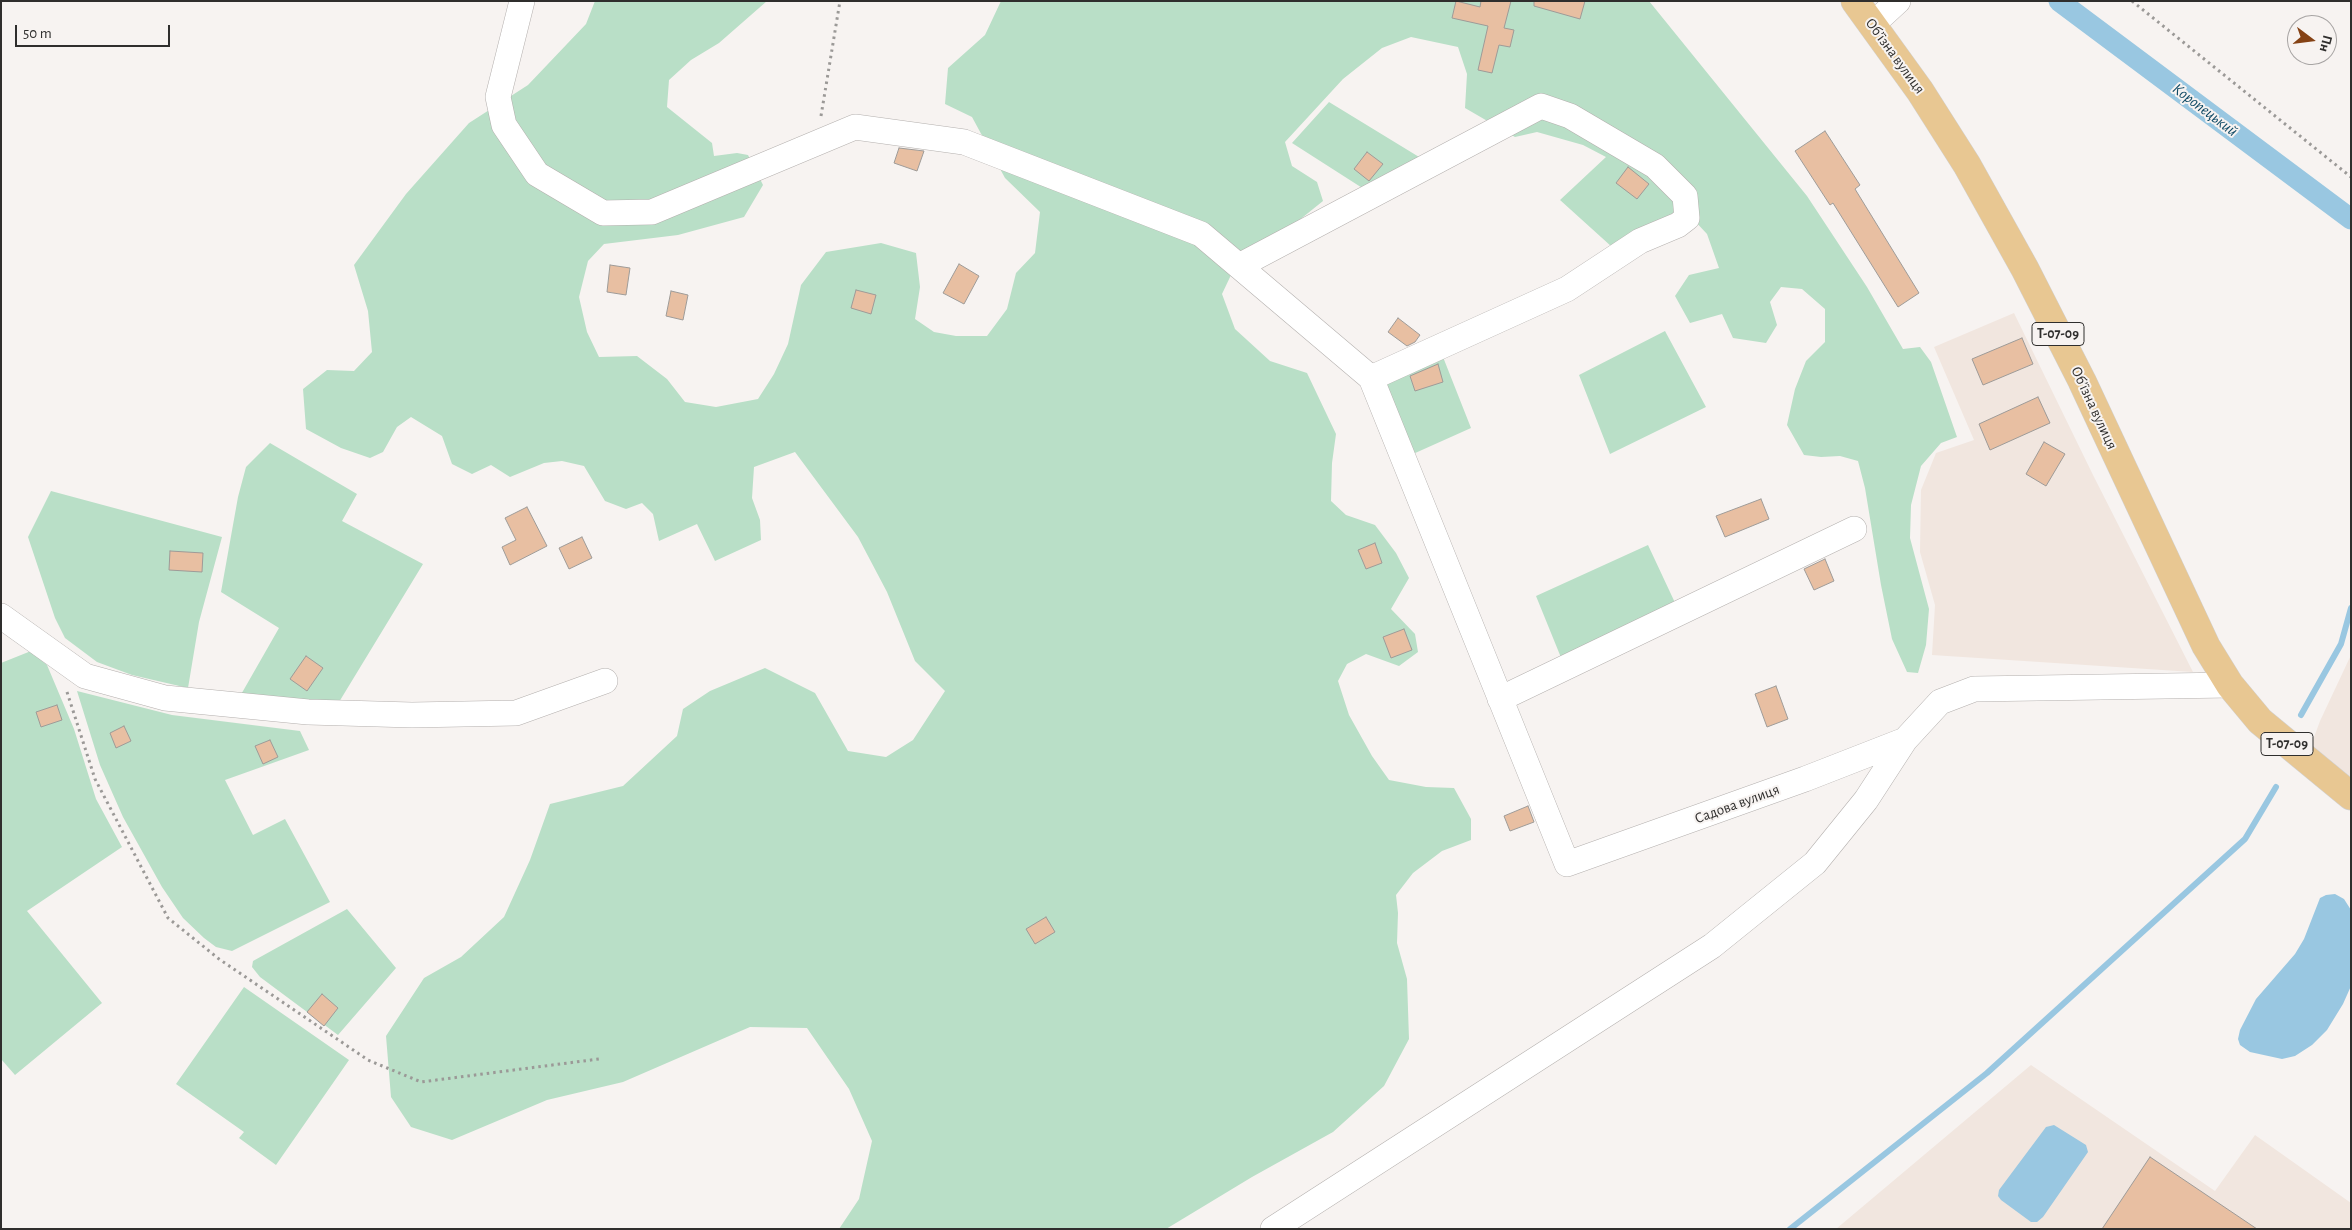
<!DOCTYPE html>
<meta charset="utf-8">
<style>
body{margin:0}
#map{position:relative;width:2352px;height:1230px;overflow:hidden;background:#f7f3f1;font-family:"Alegreya Sans",sans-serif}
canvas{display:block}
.frame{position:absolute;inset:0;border:2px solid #2f2e2d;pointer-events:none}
.north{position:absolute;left:2287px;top:15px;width:50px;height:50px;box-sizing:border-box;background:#f7f3f1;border:1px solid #a7a4a3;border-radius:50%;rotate:105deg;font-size:14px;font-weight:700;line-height:20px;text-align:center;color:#2f2e2d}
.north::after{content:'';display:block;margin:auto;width:18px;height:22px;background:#854215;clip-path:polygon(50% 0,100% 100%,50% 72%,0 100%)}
.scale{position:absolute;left:15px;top:25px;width:155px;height:22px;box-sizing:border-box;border:2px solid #2f2e2d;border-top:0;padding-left:6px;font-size:15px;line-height:18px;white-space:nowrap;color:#2f2e2d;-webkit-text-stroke:4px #f7f3f1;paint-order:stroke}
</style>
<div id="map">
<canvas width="2352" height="1230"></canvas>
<div class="frame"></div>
<div class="north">Пн</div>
<div class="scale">50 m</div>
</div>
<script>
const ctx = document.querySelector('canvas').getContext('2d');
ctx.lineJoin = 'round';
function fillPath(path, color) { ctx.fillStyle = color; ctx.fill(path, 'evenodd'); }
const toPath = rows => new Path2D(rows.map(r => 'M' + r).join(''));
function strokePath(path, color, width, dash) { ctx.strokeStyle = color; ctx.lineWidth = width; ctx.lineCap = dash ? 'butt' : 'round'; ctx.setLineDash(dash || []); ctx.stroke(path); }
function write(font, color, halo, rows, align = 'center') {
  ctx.font = font + ' "Alegreya Sans",sans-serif'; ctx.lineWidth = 4; ctx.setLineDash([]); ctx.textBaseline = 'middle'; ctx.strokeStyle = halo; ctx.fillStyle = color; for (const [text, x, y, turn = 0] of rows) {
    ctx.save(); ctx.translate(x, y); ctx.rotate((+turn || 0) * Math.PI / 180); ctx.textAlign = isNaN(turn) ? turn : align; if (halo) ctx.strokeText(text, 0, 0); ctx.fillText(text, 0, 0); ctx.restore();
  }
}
fillPath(toPath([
 [2014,313,2093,475,2193,672,1932,655,1935,605,1920,552,1921,490,1936,453,1974,440,1934,347],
 [2351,655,2351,795,2306,759,2320,721],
 [2031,1065,2215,1191,2255,1135,2351,1203,2351,1229,1836,1229]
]), '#f1e6df');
fillPath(toPath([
 [595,1,767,1,719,43,691,60,669,80,667,107,712,143,714,156,737,153,748,155,763,185,744,217,678,235,604,244,588,261,579,297,587,332,599,357,637,356,667,379,685,402,716,407,758,399,774,374,788,344,801,285,826,252,881,243,916,253,920,287,915,319,934,332,956,336,987,336,1007,309,1016,273,1035,253,1040,212,1005,178,972,117,945,104,948,68,985,35,1001,1,1649,1,1807,196,1867,287,1903,349,1920,347,1931,362,1957,437,1941,443,1921,466,1911,505,1910,538,1929,609,1926,645,1918,673,1907,672,1892,639,1881,585,1865,488,1858,461,1840,456,1821,457,1804,455,1787,425,1795,389,1806,361,1825,342,1825,309,1802,289,1781,287,1770,302,1777,325,1766,343,1733,338,1722,314,1690,323,1675,296,1689,275,1719,268,1707,234,1679,204,1679,211,1612,247,1560,200,1606,157,1583,145,1537,132,1515,137,1465,108,1467,74,1458,47,1411,37,1382,48,1343,79,1285,142,1292,166,1317,182,1323,201,1231,275,1222,294,1235,329,1270,361,1307,373,1336,434,1332,463,1331,501,1346,515,1375,525,1396,553,1409,578,1391,609,1415,634,1418,652,1399,666,1366,654,1347,664,1338,681,1349,715,1372,756,1389,780,1426,787,1454,788,1471,819,1471,840,1442,851,1413,873,1396,895,1398,913,1397,943,1407,979,1409,1039,1384,1086,1333,1132,1252,1177,1166,1229,839,1229,859,1199,872,1141,849,1089,807,1028,750,1027,623,1082,547,1100,452,1140,411,1127,391,1097,386,1036,424,978,461,957,504,917,530,860,550,804,623,786,677,736,683,709,710,691,765,668,815,693,848,751,886,757,913,740,945,691,915,661,887,592,858,537,795,452,754,467,752,498,760,520,761,540,715,561,697,524,659,541,653,514,642,503,626,509,605,501,584,466,562,461,544,463,510,477,491,465,472,474,452,464,442,436,411,417,397,427,383,452,370,458,341,448,306,429,303,389,327,370,354,371,372,352,368,311,354,265,406,194,469,123,528,85,586,24],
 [1329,102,1424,160,1367,191,1292,143],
 [1665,331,1706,407,1610,454,1579,375],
 [1443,357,1471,428,1413,454,1385,380],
 [270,443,357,494,342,521,423,564,336,707,239,698,279,628,221,592,238,497,246,467],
 [51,491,222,537,199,622,188,688,132,675,97,662,65,638,55,618,28,537],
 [1648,545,1677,607,1562,660,1536,596],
 [31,651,47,665,74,729,96,799,122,847,27,911,102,1003,15,1075,1,1059,1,663],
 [77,691,172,715,300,731,309,750,225,780,253,835,285,819,330,902,232,951,216,947,204,938,183,918,162,887,123,817,100,765],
 [347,909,396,968,338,1035,260,977,252,967,253,961],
 [244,987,349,1060,276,1165,239,1138,244,1132,176,1084]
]), '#b9dfc7');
fillPath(toPath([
 [2335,894,2344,899,2351,910,2351,986,2343,1004,2327,1030,2312,1045,2295,1056,2282,1059,2250,1052,2240,1045,2238,1039,2240,1030,2256,999,2295,954,2304,939,2320,898,2326,895],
 [2054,1125,2086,1145,2088,1152,2043,1217,2037,1222,2031,1222,2001,1200,1998,1196,1999,1190,2046,1127]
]), '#99c7e1');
strokePath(toPath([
 [2301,715,2341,644,2351,608],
 [1790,1229,1987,1073,2245,839,2276,787]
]), '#99c7e1', 6);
strokePath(toPath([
 [2059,1,2351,219]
]), '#99c7e1', 21);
const building = toPath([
 [1456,1,1480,7,1481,1,1511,1,1504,28,1514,30,1510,47,1499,45,1492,73,1478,70,1488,26,1452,18,1456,1],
 [1534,1,1585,1,1580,19,1534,6,1534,1],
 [1825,131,1860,185,1855,189,1919,293,1898,307,1833,203,1830,205,1795,151,1825,131],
 [899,148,924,151,917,171,894,163,899,148],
 [1367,152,1383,164,1369,181,1354,169,1367,152],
 [1628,167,1649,184,1637,199,1616,183,1628,167],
 [959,264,979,276,964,304,943,293,959,264],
 [610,265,630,268,626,295,607,292,610,265],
 [856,290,876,295,871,314,851,308,856,290],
 [671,291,688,295,683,320,666,316,671,291],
 [1398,318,1420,335,1415,342,1407,346,1388,332,1398,318],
 [2022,338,2033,364,1983,385,1972,359,2022,338],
 [1438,364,1443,382,1415,391,1410,376,1438,364],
 [2038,397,2050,423,1990,450,1979,424,2038,397],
 [2044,442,2065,454,2046,486,2026,474,2044,442],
 [1761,499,1769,519,1725,537,1716,516,1761,499],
 [527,507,547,546,510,565,502,547,516,540,505,518,527,507],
 [582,537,592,558,569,569,559,548,582,537],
 [1375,543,1382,563,1366,569,1358,550,1375,543],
 [170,551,203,553,202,572,169,570,170,551],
 [1825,559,1834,581,1814,590,1804,569,1825,559],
 [1404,629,1412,650,1391,658,1383,637,1404,629],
 [306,656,323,668,307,691,290,679,306,656],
 [1776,686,1788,719,1767,727,1755,694,1776,686],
 [57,705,62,720,41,727,36,712,57,705],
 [124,726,131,741,116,748,110,733,124,726],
 [270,740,278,757,263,764,255,746,270,740],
 [1528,806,1534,822,1510,831,1504,816,1528,806],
 [1046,917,1055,932,1035,944,1026,929,1046,917],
 [322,994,338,1008,324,1026,307,1012,322,994],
 [2150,1157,2257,1229,2102,1229,2150,1157]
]);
fillPath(building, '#e8bfa2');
strokePath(building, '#9e9b98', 1);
const minor = toPath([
 [522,1,498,97,504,125,537,174,603,213,652,212,855,127,964,142,1201,234,1371,378,1567,864,1805,779,1905,740],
 [1872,25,1898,1],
 [1239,266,1541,106,1570,116,1655,166,1685,196,1687,218,1678,225,1640,241,1567,289,1371,378],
 [1,616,85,676,165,698,308,712,412,715,516,713,605,681],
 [1500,699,1854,529],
 [1273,1229,1712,946,1815,863,1866,800,1905,740,1940,702,1974,689,2230,685]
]);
const major = toPath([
 [1855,1,1920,91,1967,165,2025,269,2082,381,2206,646,2230,685,2260,721,2351,796]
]);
strokePath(minor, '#b4b0ae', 26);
strokePath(major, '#d1d1d1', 29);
strokePath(toPath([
 [2132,1,2351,177],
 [821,116,840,1],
 [67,692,95,779,168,918,219,959,368,1060,421,1082,599,1059]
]), '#9b9997', 3, [2.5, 4]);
strokePath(minor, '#fff', 25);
strokePath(major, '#e8c792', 28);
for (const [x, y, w] of [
 [2058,334,52],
 [2287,744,52]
]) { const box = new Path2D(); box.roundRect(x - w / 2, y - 11.5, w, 23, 4); ctx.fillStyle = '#f7f3f1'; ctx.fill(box); strokePath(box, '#2f2e2d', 1); }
write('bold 14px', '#2f2e2d', null, [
 ["Т-07-09",2058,334],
 ["Т-07-09",2287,744]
]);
write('15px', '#2f2e2d', '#f7f3f1', [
 ["Обʼїзна вулиця",1895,56,54],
 ["Обʼїзна вулиця",2094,408,65],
 ["Садова вулиця",1737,804,-20]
]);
write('italic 16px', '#0f4a65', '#f7f3f1', [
 ["Коропецький",2205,110,37]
]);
</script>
